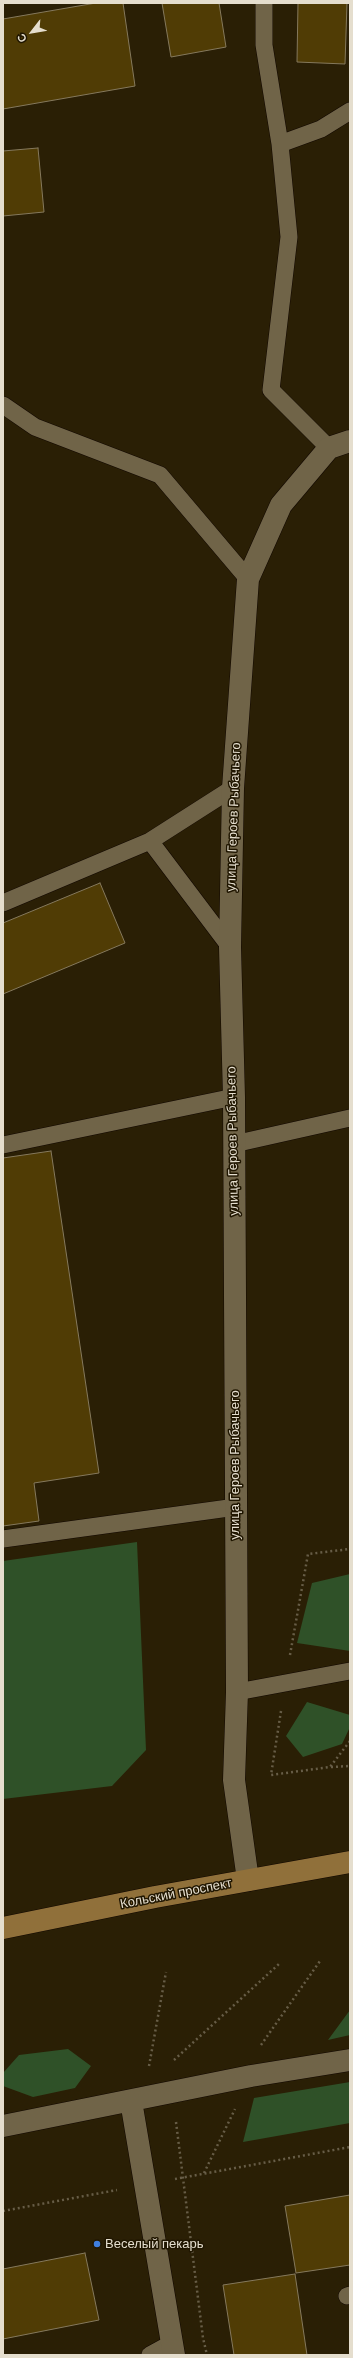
<!DOCTYPE html>
<meta charset="utf-8">
<style>
body{margin:0}
#map{position:relative;width:353px;height:2358px;overflow:hidden;background:#2a1f05;font-family:Arial,sans-serif}
canvas{display:block}
.frame{position:absolute;inset:0;border:4px solid #e5dece;pointer-events:none}
.north{position:absolute;left:12px;top:12px;width:40px;height:40px;-webkit-text-stroke:3px #201600;paint-order:stroke;rotate:239deg;font-size:11px;font-weight:700;line-height:16px;text-align:center;color:#e5dece}
.north::after{content:'';display:block;margin:auto;width:14px;height:18px;background:#e5dece;clip-path:polygon(50% 0,100% 100%,50% 72%,0 100%)}
</style>
<div id="map">
<canvas width="353" height="2358"></canvas>
<div class="frame"></div>
<div class="north">С</div>
</div>
<script>
const ctx = document.querySelector('canvas').getContext('2d');
ctx.lineJoin = 'round';
function fillPath(path, color) { ctx.fillStyle = color; ctx.fill(path, 'evenodd'); }
const toPath = rows => new Path2D(rows.map(r => 'M' + r).join(''));
function strokePath(path, color, width, dash) { ctx.strokeStyle = color; ctx.lineWidth = width; ctx.lineCap = dash ? 'butt' : 'round'; ctx.setLineDash(dash || []); ctx.stroke(path); }
function write(font, color, halo, rows, align = 'center') {
  ctx.font = font + ' Arial,sans-serif'; ctx.lineWidth = 3; ctx.setLineDash([]); ctx.textBaseline = 'middle'; ctx.strokeStyle = halo; ctx.fillStyle = color; for (const [text, x, y, turn = 0] of rows) {
    ctx.save(); ctx.translate(x, y); ctx.rotate((+turn || 0) * Math.PI / 180); ctx.textAlign = isNaN(turn) ? turn : align; if (halo) ctx.strokeText(text, 0, 0); ctx.fillText(text, 0, 0); ctx.restore();
  }
}
fillPath(toPath([
 [137,1542,146,1750,112,1786,3,1799,3,1561],
 [350,1574,350,1651,297,1643,312,1583],
 [307,1702,350,1715,350,1727,342,1744,303,1757,286,1736],
 [350,2010,350,2035,328,2040],
 [68,2049,91,2066,75,2088,33,2097,3,2086,3,2073,19,2055],
 [350,2082,350,2123,243,2142,254,2098]
]), '#2f5128');
const building = toPath([
 [96,3,123,3,135,86,3,109,3,19,96,3],
 [162,3,219,3,226,47,171,57,162,3],
 [298,3,347,3,345,64,297,62,298,3],
 [38,148,44,212,3,216,3,151,38,148],
 [100,883,125,943,3,994,3,923,100,883],
 [51,1151,99,1473,34,1483,39,1521,3,1526,3,1158,51,1151],
 [350,2195,350,2265,296,2273,285,2206,350,2195],
 [85,2253,99,2320,3,2339,3,2269,85,2253],
 [295,2274,307,2355,234,2355,223,2285,295,2274]
]);
fillPath(building, '#503c05');
strokePath(building, '#85795d', 1);
const service = toPath([
 [264,3,264,45,280,144],
 [3,405,35,427,160,475,248,579],
 [329,448,271,390,289,237,280,144,321,129,350,111],
 [150,841,233,788],
 [3,903,150,841,230,947],
 [234,1144,350,1118],
 [3,1145,234,1097],
 [3,1539,236,1507],
 [237,1692,350,1671],
 [347,2296,350,2295],
 [150,2355,172,2343]
]);
const minor = toPath([
 [248,1880,234,1780,237,1692,234,1097,230,947,233,788,248,579,281,505,329,448,350,441],
 [131,2101,174,2355],
 [3,2126,251,2076,350,2060]
]);
const primary = toPath([
 [3,1928,155,1897,350,1862]
]);
strokePath(service, '#120800', 18);
strokePath(minor, '#120800', 23);
strokePath(primary, '#120800', 23);
strokePath(toPath([
 [290,1655,308,1554,350,1549],
 [281,1711,271,1775,330,1767,350,1741],
 [331,1767,350,1766],
 [261,2045,320,1961],
 [174,2060,279,1964],
 [149,2066,166,1972],
 [176,2122,203,2338,207,2355],
 [204,2173,235,2109],
 [175,2179,350,2147],
 [3,2211,117,2190]
]), '#675d47', 2.5, [2, 3]);
strokePath(service, '#706448', 17);
strokePath(minor, '#706448', 22);
strokePath(primary, '#90703a', 22);
for (const [x, y, r, color] of [
 [97,2244,4,"#3f7fe0"]
]) { const dot = new Path2D(); dot.arc(x, y, r, 0, 2 * Math.PI); ctx.fillStyle = color; ctx.fill(dot); strokePath(dot, '#201600', 1.5); }
write('13px', '#e5dece', '#201600', [
 ["улица Героев Рыбачьего",234,817,-88],
 ["улица Героев Рыбачьего",233,1141,-91],
 ["улица Героев Рыбачьего",235,1465,-90],
 ["Кольский проспект",176,1894,-11]
]);
write('13px', '#e5dece', '#201600', [
 ["Веселый пекарь",105,2244]
], 'left');
</script>
